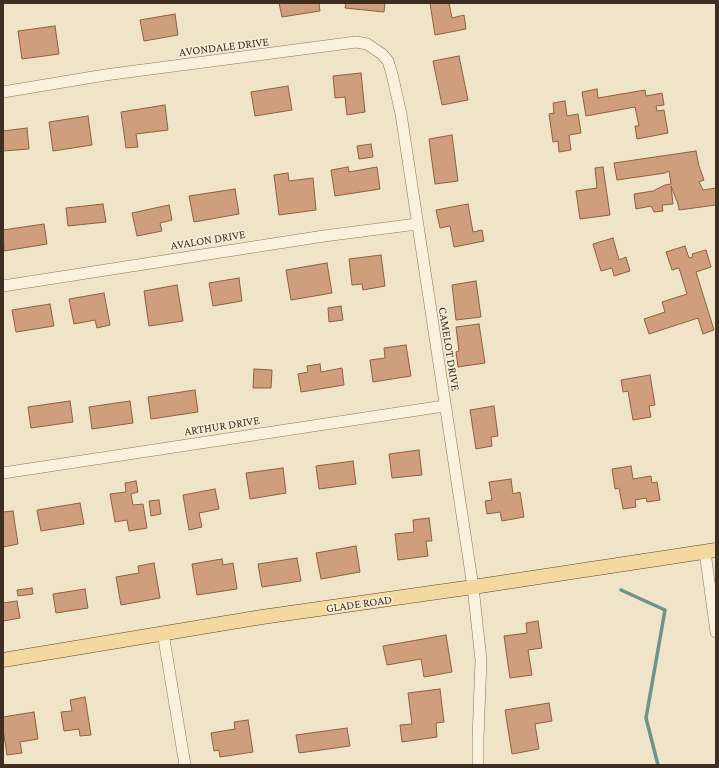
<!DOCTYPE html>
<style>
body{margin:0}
#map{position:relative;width:719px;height:768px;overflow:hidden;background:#f0e4c8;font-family:"Crimson Pro",serif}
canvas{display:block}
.frame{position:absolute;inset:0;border:4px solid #3d2e20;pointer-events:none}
</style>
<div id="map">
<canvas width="719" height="768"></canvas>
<div class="frame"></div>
</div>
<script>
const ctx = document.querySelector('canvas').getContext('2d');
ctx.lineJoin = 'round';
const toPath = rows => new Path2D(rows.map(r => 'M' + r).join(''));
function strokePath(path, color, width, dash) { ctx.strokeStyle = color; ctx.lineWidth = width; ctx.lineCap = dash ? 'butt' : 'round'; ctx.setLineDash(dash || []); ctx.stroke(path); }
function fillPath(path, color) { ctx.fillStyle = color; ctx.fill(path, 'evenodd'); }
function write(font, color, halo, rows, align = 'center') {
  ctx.font = font + ' "Crimson Pro",serif'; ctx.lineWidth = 3; ctx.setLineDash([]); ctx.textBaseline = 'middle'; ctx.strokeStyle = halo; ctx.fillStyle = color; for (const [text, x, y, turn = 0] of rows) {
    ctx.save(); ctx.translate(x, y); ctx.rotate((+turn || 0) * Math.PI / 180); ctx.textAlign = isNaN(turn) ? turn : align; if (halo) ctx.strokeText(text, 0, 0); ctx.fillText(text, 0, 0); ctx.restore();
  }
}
strokePath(toPath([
 [621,590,665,610,646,718,658,765]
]), '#6f938a', 3.5);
const building = toPath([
 [279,3,319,3,320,11,282,17,279,3],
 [346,3,385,3,384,12,345,8,346,3],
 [430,3,449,3,452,18,464,15,466,29,435,35,430,3],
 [175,14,178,35,144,41,140,20,175,14],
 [55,26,59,54,22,59,18,31,55,26],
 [459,56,468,100,442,105,433,61,459,56],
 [361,73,365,112,347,115,345,97,335,98,333,76,361,73],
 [288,86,292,110,255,116,251,92,288,86],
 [597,89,598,98,645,90,646,96,662,93,664,105,656,106,657,111,664,110,668,133,637,139,635,126,639,126,635,107,586,116,582,92,597,89],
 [565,101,567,116,578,114,581,133,569,135,571,150,559,152,558,141,553,142,549,114,554,113,553,103,565,101],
 [165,105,168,130,136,134,138,147,126,148,121,112,165,105],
 [88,116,92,145,53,151,49,122,88,116],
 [27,128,29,149,3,151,3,131,27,128],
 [452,135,458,181,435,184,429,139,452,135],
 [371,144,373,157,359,159,357,146,371,144],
 [696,151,699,166,704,180,699,182,703,190,716,188,716,205,679,210,678,204,671,186,673,204,662,205,663,211,654,212,651,206,636,209,634,194,653,191,665,185,671,184,669,171,665,173,617,180,614,163,696,151],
 [348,167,349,172,377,167,380,189,335,196,331,170,348,167],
 [603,167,610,215,580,219,576,191,597,188,595,168,603,167],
 [288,173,289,181,313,178,316,210,279,215,274,175,288,173],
 [235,189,239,214,194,222,189,196,235,189],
 [103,204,106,222,68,226,66,208,103,204],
 [468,204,473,232,482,230,484,241,454,247,450,226,440,228,436,210,468,204],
 [169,205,172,220,160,223,162,231,137,236,132,213,169,205],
 [44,224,47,244,4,251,3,230,44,224],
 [613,238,619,260,626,257,630,271,614,276,612,268,601,271,593,244,613,238],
 [685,246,689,258,693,257,692,254,706,250,711,267,696,272,714,330,703,334,698,318,649,334,644,319,665,312,662,302,687,294,679,268,672,270,666,252,685,246],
 [381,255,385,286,363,290,362,284,352,285,349,259,381,255],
 [327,263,332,293,291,300,286,270,327,263],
 [239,278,242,301,213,306,209,283,239,278],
 [476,281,481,317,456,320,452,285,476,281],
 [177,285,183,321,149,326,144,291,177,285],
 [104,293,110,325,97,328,95,320,74,324,69,299,104,293],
 [50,304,54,326,16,332,12,310,50,304],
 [341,306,343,320,329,322,328,308,341,306],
 [479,324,485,363,458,367,456,352,459,351,456,327,479,324],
 [406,345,411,376,373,382,370,360,385,358,384,348,406,345],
 [320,364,321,372,342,368,344,385,301,392,298,374,308,372,307,366,320,364],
 [254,369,272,370,271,388,253,388,254,369],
 [650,375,655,405,649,406,651,417,633,420,628,391,623,392,621,380,650,375],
 [195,390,198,412,151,419,148,397,195,390],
 [70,401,73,422,31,428,28,407,70,401],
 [130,401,133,423,92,429,89,407,130,401],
 [494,406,498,436,491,437,492,446,476,449,470,410,494,406],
 [419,450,422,475,392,478,389,454,419,450],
 [353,461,356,484,319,489,316,466,353,461],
 [631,466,633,479,651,476,652,483,657,482,660,500,647,502,646,498,635,500,636,507,623,509,619,488,615,489,612,469,631,466],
 [283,468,286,493,250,499,246,473,283,468],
 [511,479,513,494,520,492,524,517,502,521,500,512,487,514,485,501,492,500,489,482,511,479],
 [136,481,138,492,131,494,133,505,143,504,147,528,129,531,127,520,115,522,110,494,126,492,125,483,136,481],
 [215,489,219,509,199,513,202,527,189,530,183,495,215,489],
 [159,500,161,514,151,516,149,501,159,500],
 [80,503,84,524,41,531,37,510,80,503],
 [13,511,18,544,3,547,3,512,13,511],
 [429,518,432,541,426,541,428,556,398,560,395,534,414,532,413,520,429,518],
 [356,546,360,572,321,579,316,553,356,546],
 [297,558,301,581,262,587,258,564,297,558],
 [222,559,223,565,233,563,237,589,197,595,192,564,222,559],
 [154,563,160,598,121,605,116,577,139,573,138,566,154,563],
 [32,588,33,594,18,596,17,590,32,588],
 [85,589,88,608,56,613,53,594,85,589],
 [17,601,20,618,3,621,3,603,17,601],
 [538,621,542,648,528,650,532,675,510,678,504,636,527,633,526,623,538,621],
 [446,635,452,672,424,677,421,659,387,665,383,646,446,635],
 [440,689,444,722,436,723,437,737,402,742,400,725,412,724,408,693,440,689],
 [85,697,91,735,80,736,79,729,64,731,61,712,72,711,70,700,85,697],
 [549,703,552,721,535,724,539,749,512,754,505,710,549,703],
 [34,712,38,739,20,742,22,753,7,755,3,729,3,717,34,712],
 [248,720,253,752,220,757,219,750,214,751,211,733,235,729,234,722,248,720],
 [347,728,350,746,299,753,296,735,347,728]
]);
fillPath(building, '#cf9f7d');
strokePath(building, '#8d5f41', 1);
const minor = toPath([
 [3,92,105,75,356,42,367,44,382,54,388,61,392,74,401,114,473,587,481,660,478,738,478,765],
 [3,286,324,236,417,224],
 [3,473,444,406],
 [705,552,716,632],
 [163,633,185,765]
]);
const major = toPath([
 [3,660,262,617,473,587,716,550]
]);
strokePath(minor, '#8d765c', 12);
strokePath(major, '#5b4430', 15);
strokePath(minor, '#faf1dc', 11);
strokePath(major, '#f3d9a0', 14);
write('12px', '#3d2e20', '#f7eed8', [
 ["AVONDALE DRIVE",224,47,-7],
 ["AVALON DRIVE",208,240,-9],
 ["CAMELOT DRIVE",449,349,81],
 ["ARTHUR DRIVE",222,426,-9],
 ["GLADE ROAD",359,604,-8]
]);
</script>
